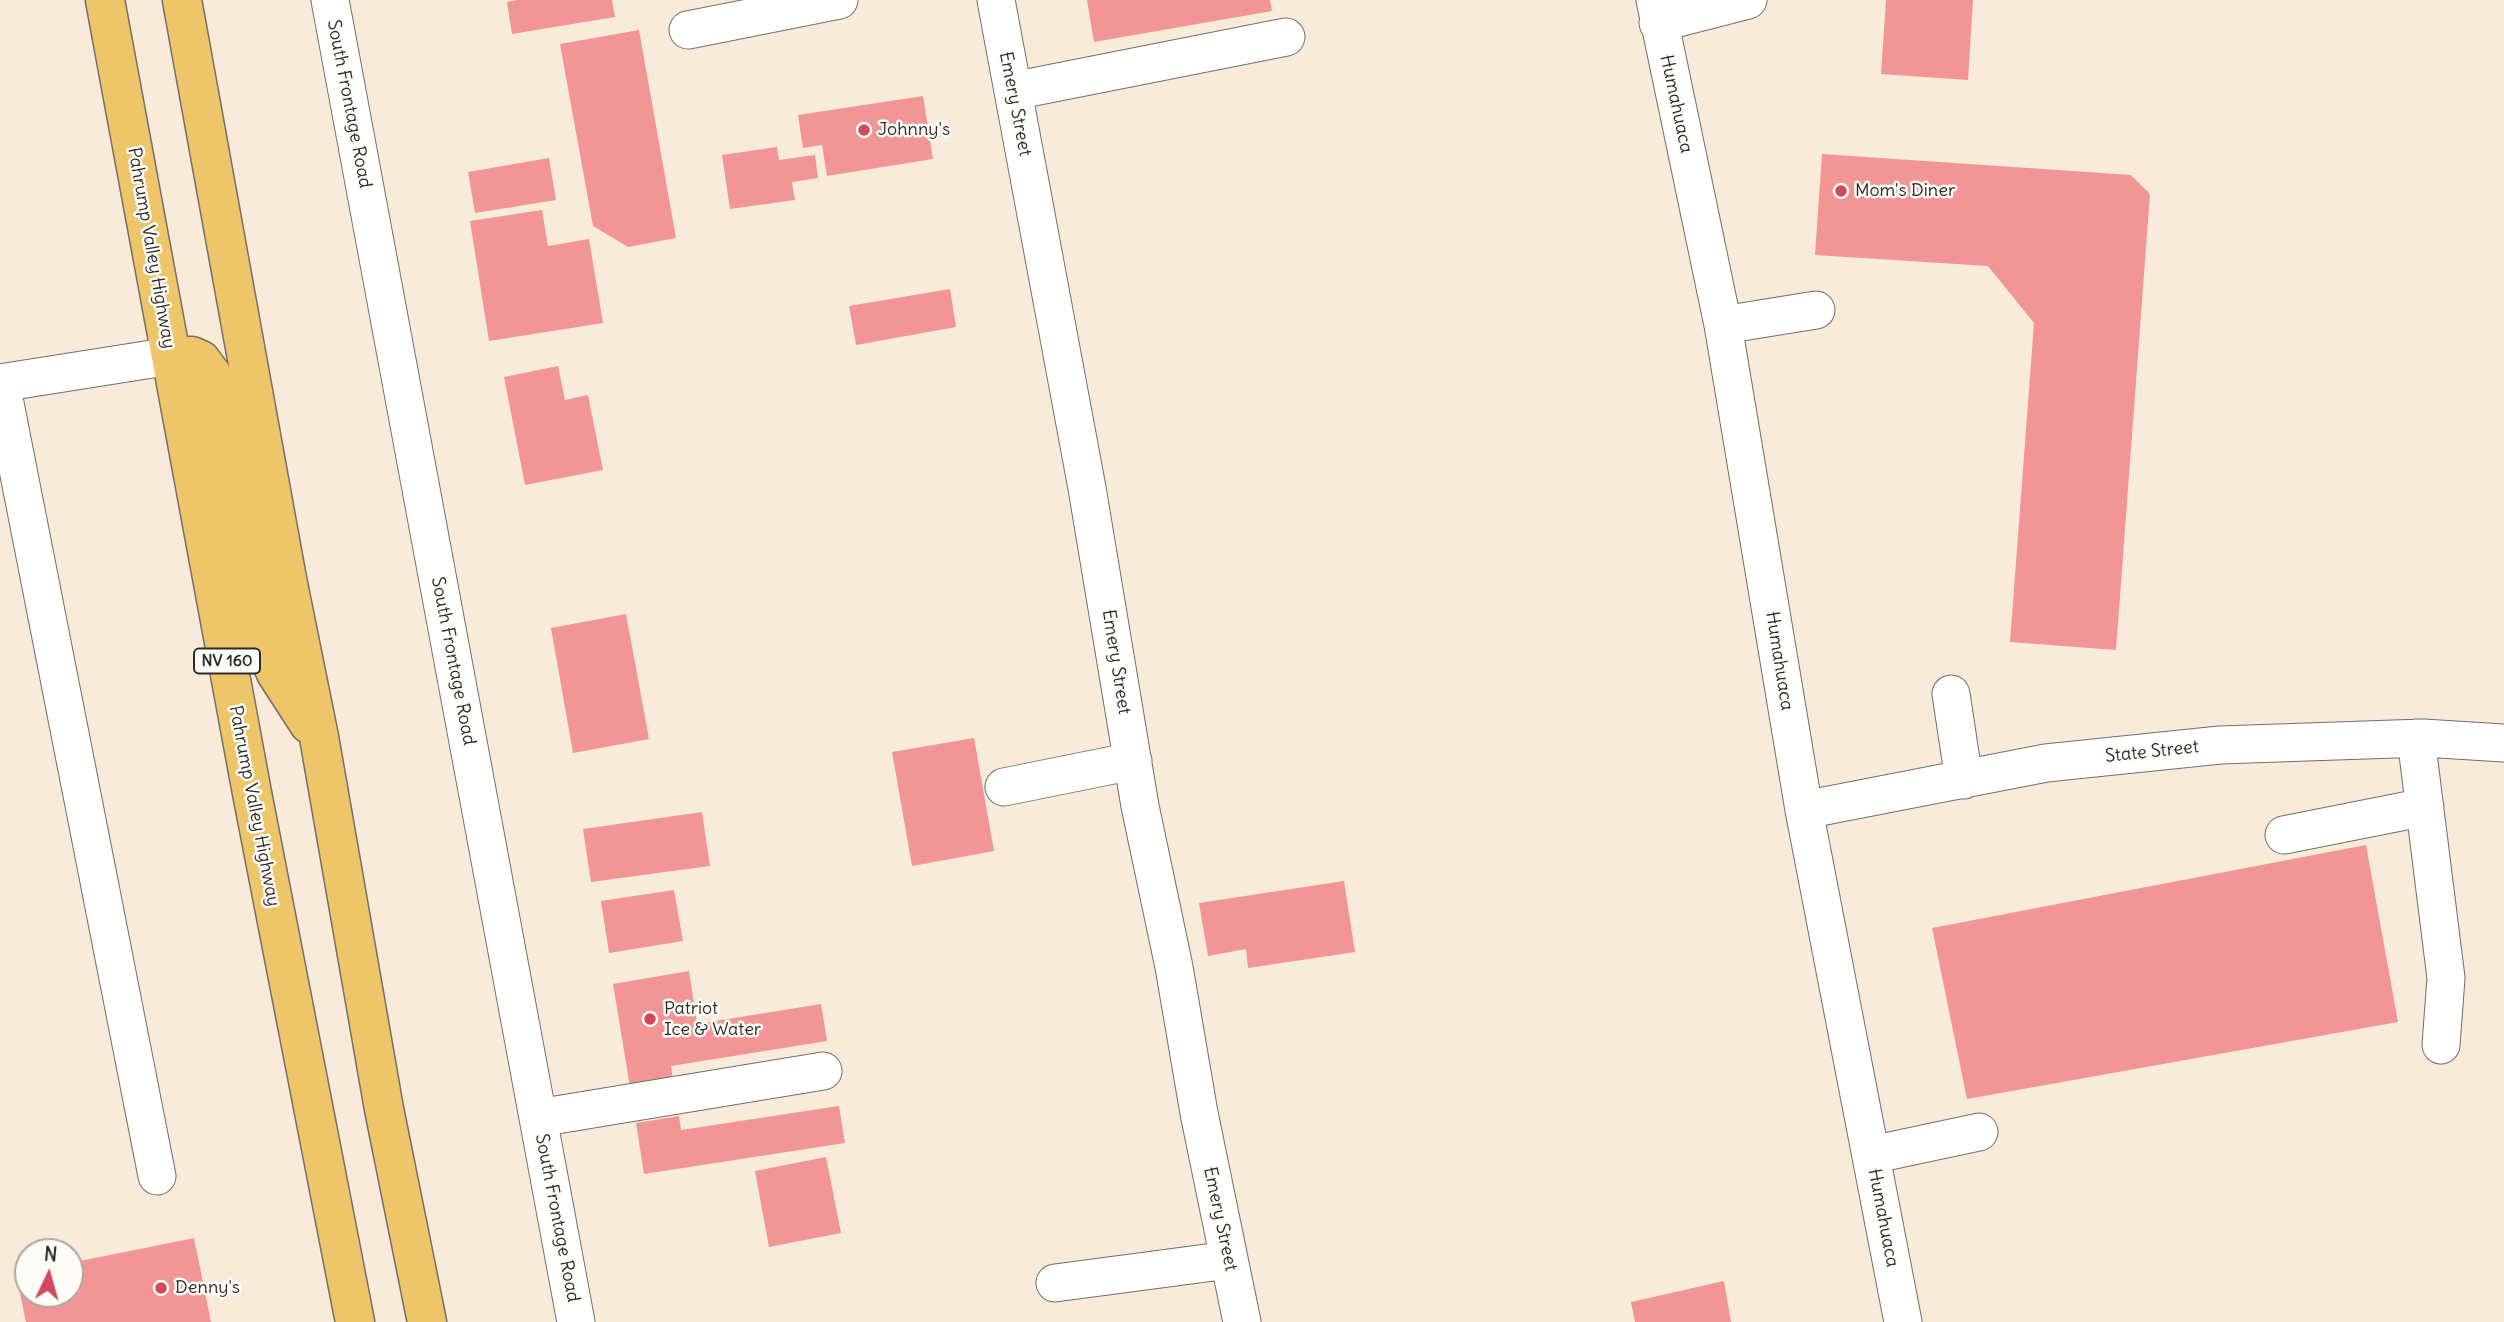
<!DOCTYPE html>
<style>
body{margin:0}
#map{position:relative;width:2504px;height:1322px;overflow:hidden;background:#f8ebd9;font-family:Delius,sans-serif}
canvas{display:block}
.north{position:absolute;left:14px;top:1238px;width:70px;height:70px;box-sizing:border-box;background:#fdfcf7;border:2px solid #a9a8a5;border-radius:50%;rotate:5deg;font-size:19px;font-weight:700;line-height:28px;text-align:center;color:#2b2b2b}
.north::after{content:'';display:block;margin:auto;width:24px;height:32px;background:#d1495b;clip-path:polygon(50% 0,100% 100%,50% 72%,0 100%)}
</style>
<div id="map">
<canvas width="2504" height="1322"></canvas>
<div class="north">N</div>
</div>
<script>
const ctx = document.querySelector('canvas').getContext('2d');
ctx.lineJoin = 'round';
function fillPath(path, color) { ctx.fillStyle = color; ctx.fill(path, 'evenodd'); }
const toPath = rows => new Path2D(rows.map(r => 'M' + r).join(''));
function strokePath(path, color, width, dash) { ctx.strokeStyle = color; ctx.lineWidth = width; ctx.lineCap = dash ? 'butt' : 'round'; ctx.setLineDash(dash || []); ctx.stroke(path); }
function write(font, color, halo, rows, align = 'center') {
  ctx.font = font + ' Delius,sans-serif'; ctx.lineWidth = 5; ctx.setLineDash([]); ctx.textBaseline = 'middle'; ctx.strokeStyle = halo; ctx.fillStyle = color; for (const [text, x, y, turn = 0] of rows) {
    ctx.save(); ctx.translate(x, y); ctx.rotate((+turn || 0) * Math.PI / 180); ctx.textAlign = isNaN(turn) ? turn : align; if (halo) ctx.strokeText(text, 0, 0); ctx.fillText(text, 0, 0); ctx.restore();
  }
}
fillPath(toPath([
 [517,0,612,0,615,17,512,34,507,2],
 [1087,0,1270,0,1272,11,1094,42],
 [1886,0,1973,0,1968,80,1881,74],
 [639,30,676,238,628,247,593,226,560,44],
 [923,96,933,159,827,176,822,145,803,148,798,115],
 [777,147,779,160,815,155,818,178,792,182,795,200,730,209,722,155],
 [1822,154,2131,175,2150,194,2116,650,2010,642,2034,323,1988,266,1815,255],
 [549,158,556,200,475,213,468,172],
 [542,210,548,246,589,239,603,323,489,341,470,221],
 [950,289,956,327,856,345,849,306],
 [558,366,565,400,588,395,603,470,525,485,504,377],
 [626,614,649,739,573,753,551,628],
 [974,738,994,851,912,866,892,752],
 [702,812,710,866,591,882,583,829],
 [2366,845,2398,1022,1967,1099,1932,928],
 [1344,881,1355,952,1248,968,1246,949,1208,956,1199,903],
 [674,890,683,941,609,953,601,901],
 [689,971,697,1024,821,1004,827,1041,671,1066,674,1086,631,1093,613,984],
 [839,1106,845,1143,644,1174,636,1123,679,1116,681,1130],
 [826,1157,841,1233,769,1247,755,1171],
 [194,1238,211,1322,26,1322,16,1275,28,1272,28,1294,70,1294,70,1263],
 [1724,1281,1731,1322,1635,1322,1631,1302]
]), '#f19695');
const minor = toPath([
 [330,0,576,1322],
 [996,0,1087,488,1140,806,1174,967,1199,1113,1242,1322],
 [1655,0,1723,325,1804,810,1903,1322],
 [1658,23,1748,0],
 [688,30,839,0],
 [1013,91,1286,37],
 [1723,325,1816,310],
 [0,383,171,356],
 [1,383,157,1176],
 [1951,694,1964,780],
 [2416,738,2446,978,2441,1045],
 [1004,787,1133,761],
 [1804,810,2046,763,2220,745,2423,738,2504,743],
 [2284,835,2425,807],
 [538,1118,823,1071],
 [1871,1155,1979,1132],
 [1055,1283,1229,1260]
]);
const highway = toPath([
 [105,0,252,793,355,1322],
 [182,0,287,579,319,737,384,1109,427,1322],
 [171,356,192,356,201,360,212,375,263,644,276,673,309,724]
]);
strokePath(minor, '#736e68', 39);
strokePath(highway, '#736e68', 41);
strokePath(minor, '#fff', 37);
strokePath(highway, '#eec569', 38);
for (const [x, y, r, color] of [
 [864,130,7,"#d1495b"],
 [1841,191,7,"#d1495b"],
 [650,1019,7,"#d1495b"],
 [161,1288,7,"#d1495b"]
]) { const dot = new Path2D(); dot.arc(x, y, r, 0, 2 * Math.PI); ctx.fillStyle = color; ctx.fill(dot); strokePath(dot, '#fdfcf7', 2.5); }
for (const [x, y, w] of [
 [227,661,66]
]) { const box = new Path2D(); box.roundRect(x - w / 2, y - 12.5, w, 25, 5); ctx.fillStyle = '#fdfcf7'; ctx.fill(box); strokePath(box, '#2b2b2b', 2); }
write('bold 16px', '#2b2b2b', null, [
 ["NV 160",227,661]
]);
write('18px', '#2b2b2b', '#fdfcf7', [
 ["South Frontage Road",349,104,79],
 ["Emery Street",1015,104,79],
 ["Humahuaca",1676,104,78],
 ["Pahrump Valley Highway",151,248,80],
 ["South Frontage Road",453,661,79],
 ["Humahuaca",1779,661,81],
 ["Emery Street",1116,662,81],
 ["State Street",2152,752,-6],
 ["Pahrump Valley Highway",254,806,79],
 ["South Frontage Road",557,1218,79],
 ["Humahuaca",1883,1218,79],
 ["Emery Street",1220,1219,78]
]);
write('18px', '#2b2b2b', '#fdfcf7', [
 ["Johnny's",878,130],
 ["Mom's Diner",1855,191],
 ["Patriot",664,1009],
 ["Ice & Water",664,1030],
 ["Denny's",175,1288]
], 'left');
</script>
